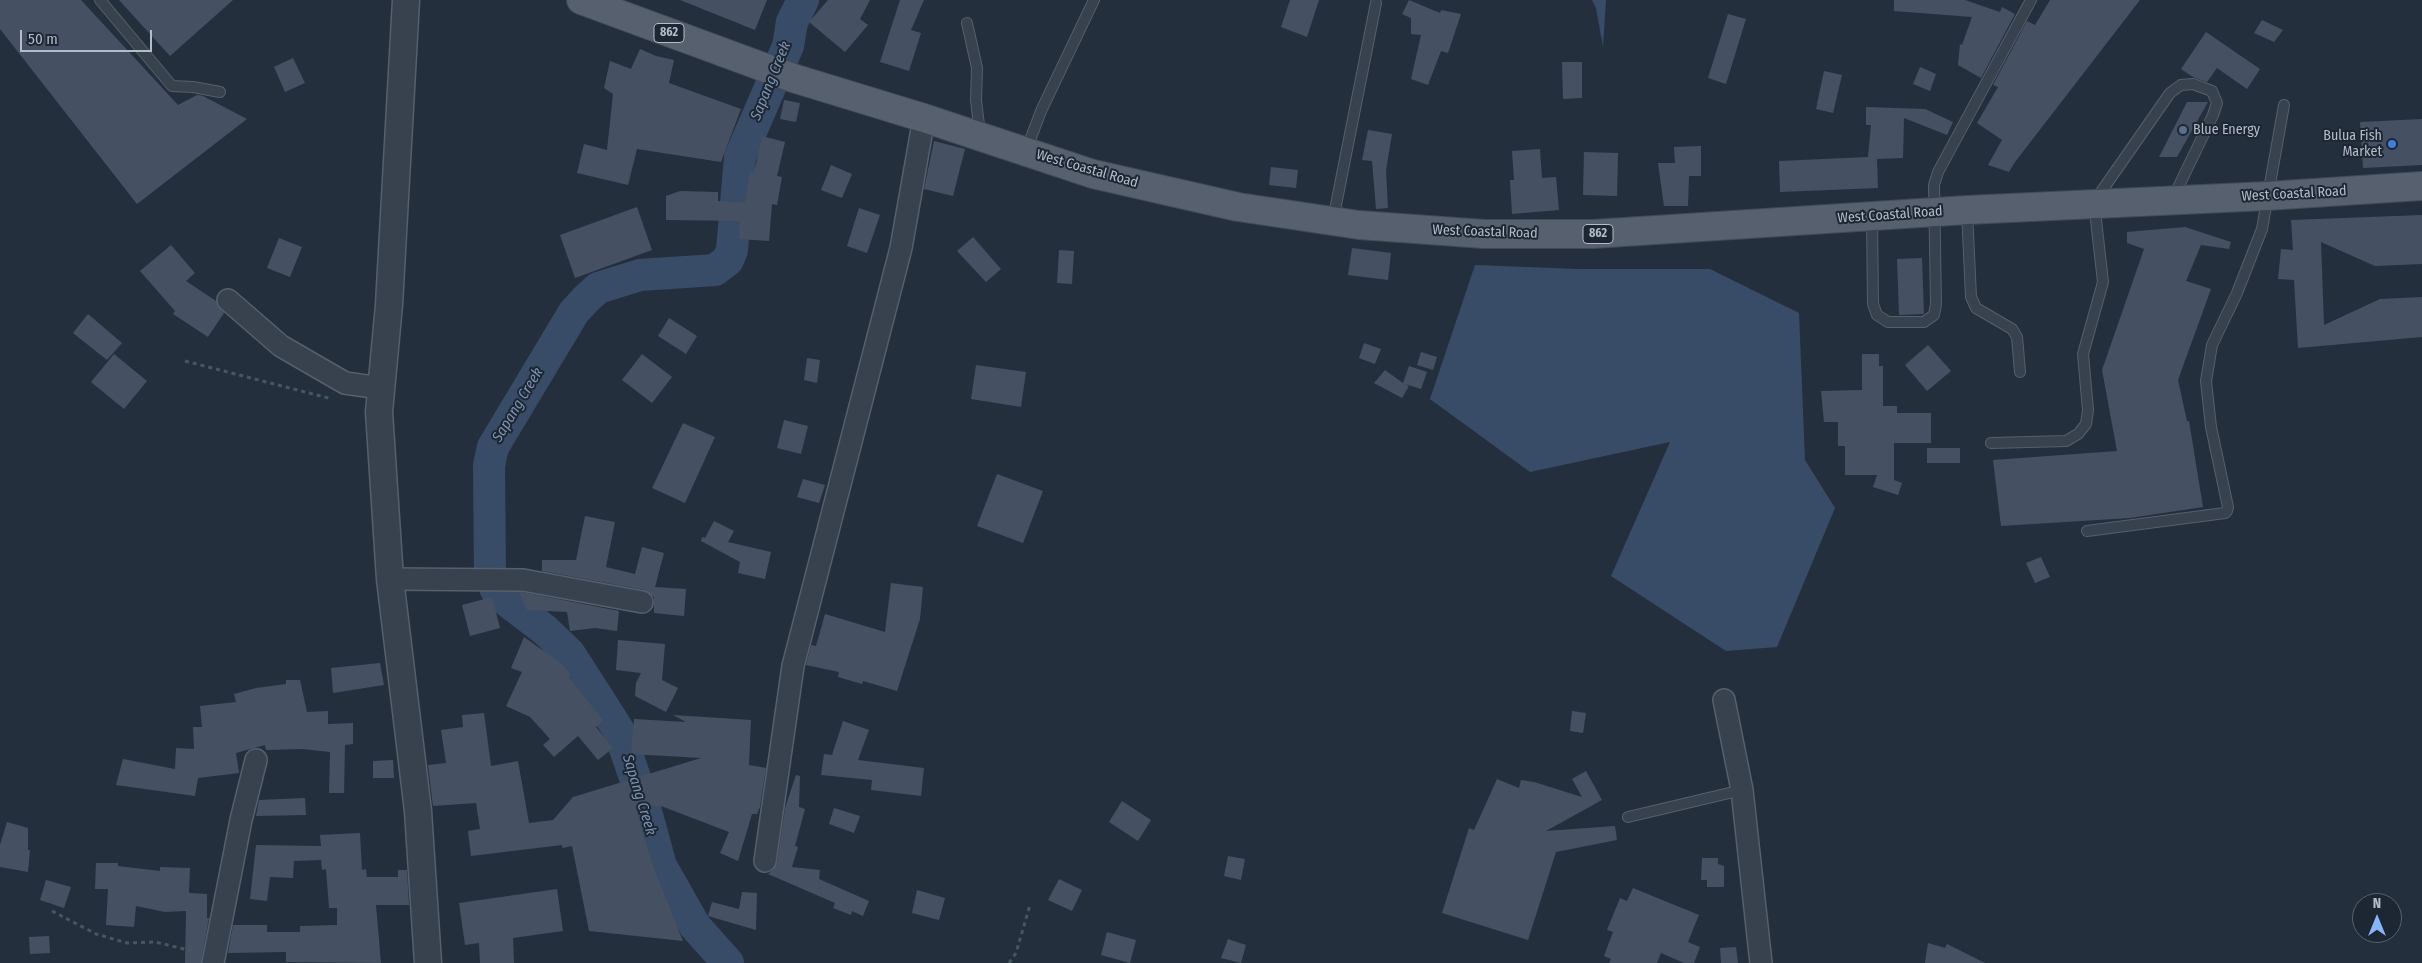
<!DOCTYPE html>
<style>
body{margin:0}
#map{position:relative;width:2422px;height:963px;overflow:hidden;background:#242f3e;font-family:"Fira Sans Condensed",sans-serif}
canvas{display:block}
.north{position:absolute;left:2352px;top:893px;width:50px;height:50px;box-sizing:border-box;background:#1d2633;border:1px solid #59626f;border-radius:50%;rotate:0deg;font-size:14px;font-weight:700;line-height:20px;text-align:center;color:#b4bcc9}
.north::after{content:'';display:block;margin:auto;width:18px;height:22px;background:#8ab4f8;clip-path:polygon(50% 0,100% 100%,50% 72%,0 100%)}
.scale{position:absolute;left:20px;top:30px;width:132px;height:22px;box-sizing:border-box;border:2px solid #b4bcc9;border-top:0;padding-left:6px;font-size:15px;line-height:18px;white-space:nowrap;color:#b4bcc9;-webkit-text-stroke:4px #1d2633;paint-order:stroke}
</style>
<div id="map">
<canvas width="2422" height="963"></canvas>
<div class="north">N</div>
<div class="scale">50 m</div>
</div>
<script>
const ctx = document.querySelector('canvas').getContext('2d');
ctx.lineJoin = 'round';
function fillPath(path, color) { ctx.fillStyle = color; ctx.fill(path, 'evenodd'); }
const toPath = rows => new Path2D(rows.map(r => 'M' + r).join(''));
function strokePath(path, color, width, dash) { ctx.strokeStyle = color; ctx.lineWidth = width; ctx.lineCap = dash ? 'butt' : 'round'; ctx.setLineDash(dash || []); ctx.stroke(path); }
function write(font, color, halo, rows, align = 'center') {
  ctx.font = font + ' "Fira Sans Condensed",sans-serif'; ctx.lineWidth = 4; ctx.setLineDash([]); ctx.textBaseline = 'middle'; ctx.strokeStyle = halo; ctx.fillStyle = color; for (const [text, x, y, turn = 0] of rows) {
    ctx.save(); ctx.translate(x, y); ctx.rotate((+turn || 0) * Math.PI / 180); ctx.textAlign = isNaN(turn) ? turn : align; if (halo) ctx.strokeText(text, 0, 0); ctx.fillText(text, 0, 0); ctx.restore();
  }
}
fillPath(toPath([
 [1592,0,1606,0,1603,47,1596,8],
 [1475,265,1578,269,1710,269,1799,313,1805,460,1835,508,1777,647,1726,651,1611,576,1670,442,1530,472,1430,399]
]), '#394c67');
strokePath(toPath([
 [728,963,695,926,661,866,644,804,619,731,600,701,569,653,545,630,498,594,490,577,489,465,493,447,574,312,586,299,598,288,640,275,715,270,728,260,732,250,740,157,788,46,792,22,803,0]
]), '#394c67', 32);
fillPath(toPath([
 [0,0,81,0,178,105,197,95,203,96,247,119,137,204,0,29],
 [119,0,233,0,170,56],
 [680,0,767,0,755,30],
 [828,0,870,0,860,19,868,25,845,52,809,22],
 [900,0,924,0,911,30,921,33,909,71,880,62],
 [1290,0,1319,0,1307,37,1281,27],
 [1409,0,1440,13,1441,10,1461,14,1448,53,1441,51,1428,85,1411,79,1421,35,1411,34,1411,18,1402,14],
 [1894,0,1965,0,2000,12,2002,7,2015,14,1981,78,1958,65,1960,44,1962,45,1972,17,1894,11],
 [2050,0,2140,0,2015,162,2009,172,1988,165,2002,140,1977,123,1998,87,1993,85,2027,21,2035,25],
 [1728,14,1746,19,1726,84,1708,78],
 [2262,20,2283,30,2274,42,2254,33],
 [2206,32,2260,69,2247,89,2217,68,2207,82,2193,77,2181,69],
 [640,49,656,56,674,60,669,83,741,109,721,162,637,149,628,185,577,173,584,144,607,150,613,94,604,88,610,61,631,69],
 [293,58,305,83,285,92,274,67],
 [1562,62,1582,62,1582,98,1563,99],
 [1920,67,1936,74,1930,91,1913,84],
 [1824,71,1842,75,1833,113,1816,109],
 [784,100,800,103,796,122,780,119],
 [2187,102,2208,102,2177,157,2159,157],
 [1866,107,1925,109,1953,122,1947,135,1904,118,1903,158,1877,159,1878,188,1780,192,1779,161,1868,157,1871,125,1866,125],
 [2422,119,2422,165,2363,168,2360,122],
 [1368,130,1392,134,1386,170,1388,208,1376,209,1372,161,1362,160],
 [762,136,785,142,777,176,782,177,777,205,772,204,769,241,739,239,740,221,666,220,666,196,680,191,718,192,718,201,745,203,750,172,754,173],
 [934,141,965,149,953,196,924,189],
 [1701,146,1701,176,1689,176,1688,206,1664,206,1658,163,1675,163,1674,147],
 [1540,149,1542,178,1556,177,1559,210,1512,214,1510,180,1514,180,1512,151],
 [1584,152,1618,153,1617,196,1583,195],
 [831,165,852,174,842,198,821,190],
 [1271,167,1298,170,1296,188,1269,185],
 [637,207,652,250,575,278,560,235],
 [859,208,880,215,867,253,847,246],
 [2422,215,2422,264,2375,266,2321,242,2324,325,2380,299,2422,297,2422,337,2298,348,2294,280,2278,279,2281,249,2293,250,2291,220],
 [2185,227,2231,242,2229,249,2201,245,2186,281,2211,289,2178,380,2187,421,2189,421,2203,507,2130,518,2001,526,1993,460,2117,451,2102,370,2144,249,2127,243,2127,232],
 [973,237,1001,269,986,282,957,251],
 [279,238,302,247,290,277,267,268],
 [171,245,195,273,186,281,216,301,224,313,208,337,173,314,175,311,140,271],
 [1352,248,1391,253,1388,280,1348,275],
 [1059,250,1074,251,1072,284,1057,283],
 [1922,258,1924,314,1899,315,1897,259],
 [88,314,122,343,107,360,73,333],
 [669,318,697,336,686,354,658,336],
 [1364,343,1381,349,1375,364,1359,358],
 [1928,345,1951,371,1927,391,1905,365],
 [1421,352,1437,357,1433,370,1417,365],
 [114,354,147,381,124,409,91,382],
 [642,354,672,377,652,403,622,380],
 [1862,354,1879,354,1879,366,1883,366,1883,406,1897,406,1897,413,1931,413,1931,443,1894,443,1894,480,1902,483,1898,495,1873,487,1877,475,1845,475,1845,446,1838,446,1838,422,1824,422,1821,391,1862,390],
 [807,358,820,360,817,383,804,380],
 [976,365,1026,372,1021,407,971,399],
 [1409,366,1427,372,1421,389,1405,384,1409,386,1402,398,1374,383,1385,370,1403,383],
 [784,420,808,426,801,454,777,448],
 [683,423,715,437,685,503,652,488],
 [1927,448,1960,448,1960,463,1927,463],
 [997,474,1043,491,1023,543,977,526],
 [803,479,825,485,819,503,797,497],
 [585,516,615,522,606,567,635,574,642,547,664,553,655,587,686,589,684,616,654,613,654,597,644,590,542,571,542,560,576,560],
 [714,521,734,531,728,542,771,552,765,579,738,573,740,562,701,541,702,537,705,538],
 [2041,557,2050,577,2035,583,2026,563],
 [891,583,923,587,920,619,897,691,863,681,862,684,838,677,839,672,806,665,811,645,816,646,825,614,885,632],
 [522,592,619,611,617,631,595,628,570,631,567,612,527,610,519,593],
 [492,597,500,628,470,636,462,605],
 [524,637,562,664,571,674,568,677,603,720,596,727,613,748,598,760,578,736,554,757,543,745,550,739,530,717,506,706,522,672,511,668],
 [618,640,665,644,662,680,678,688,666,712,635,696,636,683,641,673,616,670],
 [380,663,384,685,333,693,331,668],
 [286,680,300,680,307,712,328,711,328,724,353,723,353,744,345,745,344,793,329,793,330,752,302,749,266,750,265,745,236,753,239,773,198,778,195,796,116,785,123,759,175,769,176,748,194,749,193,727,202,727,200,706,236,702,234,694,256,688,286,684],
 [1572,711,1586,713,1583,733,1570,731],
 [484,713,491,766,518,761,529,823,553,820,573,797,701,758,631,754,634,719,686,722,673,715,751,720,749,765,766,768,760,807,757,814,752,814,738,861,720,853,729,832,661,806,635,806,652,864,683,941,589,931,572,846,562,848,562,845,471,856,468,831,480,829,476,803,433,806,428,765,446,763,441,730,463,727,462,715],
 [843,721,869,730,858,760,924,768,921,796,871,790,872,780,821,775,824,754,832,755],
 [393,760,394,778,373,778,373,761],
 [1586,771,1602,800,1546,831,1615,826,1617,840,1556,852,1528,940,1442,913,1469,828,1474,830,1497,779,1519,788,1521,780,1534,782,1582,797,1572,779],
 [796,775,800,776,799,807,805,809,795,846,798,847,792,867,820,870,819,879,869,901,863,916,852,911,851,915,833,908,835,903,768,874,774,869,777,863,785,808],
 [305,798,306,815,256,816,259,800],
 [1122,801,1151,820,1138,841,1109,822],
 [834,808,860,816,854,833,829,824],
 [7,822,28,828,28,850,30,850,28,872,0,867,0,845],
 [360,833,362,870,366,869,367,877,398,877,398,870,407,870,409,905,376,905,381,963,286,962,286,952,228,953,233,925,267,925,267,932,300,932,300,926,337,925,337,908,329,908,326,869,322,870,321,860,294,861,293,878,270,877,267,901,250,899,256,845,321,846,320,835],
 [1228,856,1245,859,1241,880,1224,876],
 [1702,858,1718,858,1718,864,1724,866,1724,887,1707,887,1707,880,1701,880],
 [96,863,118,863,118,866,160,871,160,867,190,868,189,893,207,894,207,918,209,918,201,963,185,963,186,911,165,912,136,906,134,927,106,925,108,889,95,889],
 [1059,879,1082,890,1072,911,1048,900],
 [46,880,71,887,64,908,40,900],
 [1633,888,1699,915,1688,942,1700,947,1694,963,1684,963,1661,953,1657,963,1609,963,1611,959,1604,956,1613,932,1607,930,1620,898,1627,901],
 [557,889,563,931,513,938,514,963,480,963,479,943,465,945,459,903],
 [917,890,945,898,939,920,912,913],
 [742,892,757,893,756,930,708,916,712,902,739,909],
 [1107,932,1136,940,1130,963,1101,955],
 [49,936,50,953,30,954,29,937],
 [1228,939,1246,945,1241,963,1221,958],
 [1928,943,1945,948,1947,944,1985,963,1925,963],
 [1736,947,1738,963,1721,963,1720,948]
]), '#455162');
const service = toPath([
 [100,0,172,86,193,87,220,92],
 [967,23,977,68,976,100,980,134],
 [1026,151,1041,111,1094,0],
 [1967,211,1971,297,1976,308,2012,329,2017,337,2020,372],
 [1872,217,1873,304,1877,315,1888,322,1924,322,1934,315,1936,304,1934,185,1938,172,2031,0],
 [1333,220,1376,3],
 [1991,443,2066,441,2078,434,2086,424,2088,410,2083,354,2103,282,2094,202,2170,93,2181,85,2193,84,2212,91,2217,103,2213,115,2173,198],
 [2087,531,2225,513,2227,511,2228,507,2211,427,2206,381,2212,345,2237,293,2262,229,2284,105],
 [1628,817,1742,790]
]);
const minor = toPath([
 [228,300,281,346,345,383,380,388],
 [390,579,523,580,642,602],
 [1724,700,1742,790,1761,963],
 [765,861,793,666,901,248,924,118],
 [213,963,241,820,256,760]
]);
const tertiary = toPath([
 [406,0,389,305,379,412,390,579,418,811,428,963]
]);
const primary = toPath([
 [581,0,793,78,924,118,1093,174,1238,207,1359,225,1484,234,1593,234,1967,210,2267,196,2422,186]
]);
strokePath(service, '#565f6c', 12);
strokePath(minor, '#565f6c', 24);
strokePath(tertiary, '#565f6c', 29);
strokePath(primary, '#414a57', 30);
strokePath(toPath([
 [185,361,332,399],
 [52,911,96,934,127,943,155,942,197,952],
 [1009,963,1016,953,1030,905]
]), '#44595c', 3, [4, 4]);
strokePath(service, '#38414e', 10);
strokePath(minor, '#38414e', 21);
strokePath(tertiary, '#38414e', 26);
strokePath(primary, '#56606e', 28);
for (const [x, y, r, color] of [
 [2183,130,5,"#5c6f8a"],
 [2392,144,5,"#3f7fe0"]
]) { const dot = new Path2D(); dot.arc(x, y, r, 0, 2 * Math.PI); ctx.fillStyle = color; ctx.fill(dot); strokePath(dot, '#1d2633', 2); }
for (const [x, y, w] of [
 [669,33,30],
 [1598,234,30]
]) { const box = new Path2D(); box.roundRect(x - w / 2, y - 9.5, w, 19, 4); ctx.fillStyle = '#1d2633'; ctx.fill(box); strokePath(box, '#b4bcc9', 1); }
write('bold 12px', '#b4bcc9', null, [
 ["862",669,33],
 ["862",1598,234]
]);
write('14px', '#b4bcc9', '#1d2633', [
 ["Blue Energy",2193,130],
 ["Bulua Fish",2382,136,"right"],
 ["Market",2382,152,"right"]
], 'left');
write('14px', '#b4bcc9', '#1d2633', [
 ["West Coastal Road",1087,169,16],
 ["West Coastal Road",2294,194,-3],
 ["West Coastal Road",1890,215,-4],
 ["West Coastal Road",1485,232,2]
]);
write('italic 15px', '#7c92b1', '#1d2633', [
 ["Sapang Creek",771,81,-68],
 ["Sapang Creek",518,405,-59],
 ["Sapang Creek",639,795,73]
]);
</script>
